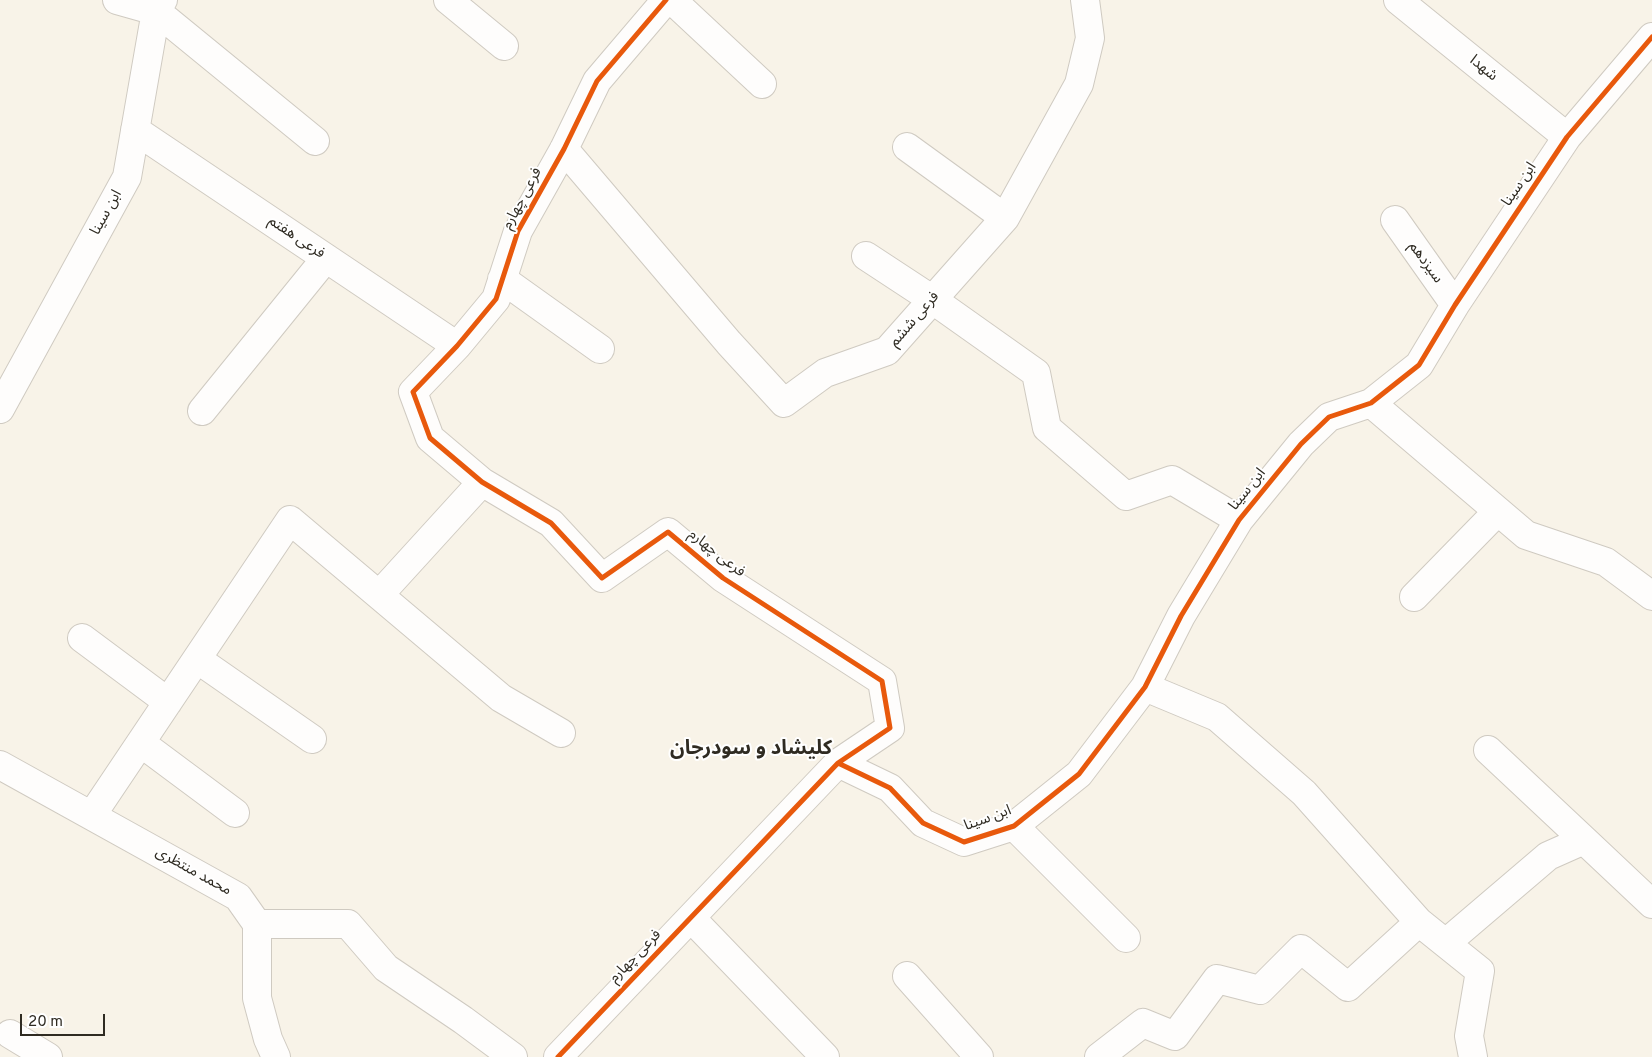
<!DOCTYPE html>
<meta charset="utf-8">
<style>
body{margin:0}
#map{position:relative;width:1652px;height:1057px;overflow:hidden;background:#f8f3e8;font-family:Overpass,sans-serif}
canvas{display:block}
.scale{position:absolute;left:20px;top:1014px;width:85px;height:22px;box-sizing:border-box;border:2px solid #2f2b22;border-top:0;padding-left:6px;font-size:15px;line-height:18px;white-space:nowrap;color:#2f2b22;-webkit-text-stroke:4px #fff;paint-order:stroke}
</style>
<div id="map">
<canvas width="1652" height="1057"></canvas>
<div class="scale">20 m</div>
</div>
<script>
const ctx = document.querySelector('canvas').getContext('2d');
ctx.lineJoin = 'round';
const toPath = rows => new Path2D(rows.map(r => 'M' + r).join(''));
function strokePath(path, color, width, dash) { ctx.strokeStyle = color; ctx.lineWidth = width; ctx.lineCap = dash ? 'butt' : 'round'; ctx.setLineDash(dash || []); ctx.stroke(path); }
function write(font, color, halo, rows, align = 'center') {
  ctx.font = font + ' Overpass,"Noto Sans Arabic",sans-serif'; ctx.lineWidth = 4; ctx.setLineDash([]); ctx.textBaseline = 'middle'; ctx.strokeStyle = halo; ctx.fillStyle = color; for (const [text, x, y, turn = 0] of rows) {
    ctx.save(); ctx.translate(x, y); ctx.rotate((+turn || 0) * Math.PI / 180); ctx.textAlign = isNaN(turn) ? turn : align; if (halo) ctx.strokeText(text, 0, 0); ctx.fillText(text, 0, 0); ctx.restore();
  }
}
const minor = toPath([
 [117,0,156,11,315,141],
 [448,0,504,46],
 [672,0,762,84],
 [1398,0,1567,137],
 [135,130,457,346],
 [907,147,1005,218],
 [564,149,729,343,784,403,825,373,887,351,1005,218,1079,84,1090,38,1085,0],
 [1395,220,1455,305],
 [866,256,933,300,1036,373,1047,428,1126,496,1172,480,1239,520],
 [502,279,600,349],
 [1371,403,1526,535,1606,562,1652,596],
 [0,409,127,177,156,11,163,0],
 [202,411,326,258],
 [379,595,482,482],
 [1414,597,1498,511],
 [82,638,168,702],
 [197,659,312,739],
 [1145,687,1217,717,1304,793,1419,922,1480,971,1469,1036,1473,1057],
 [141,743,235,813],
 [1488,750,1584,840],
 [838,763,890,788,923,823,964,842,1014,826,1079,774,1145,687,1181,616,1239,520,1301,444,1329,417,1371,403,1419,365,1455,305,1567,137,1652,37],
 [0,765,238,897,257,924,257,998,268,1039,276,1057],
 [92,815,290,520,501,698,561,733],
 [1014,826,1126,938],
 [691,918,825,1057],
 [257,924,348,924,386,968,463,1020,513,1057],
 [1446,943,1548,856,1584,840,1652,904],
 [907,976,979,1057],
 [10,1034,48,1057],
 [558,1057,838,763,890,728,882,681,723,578,668,532,602,578,551,523,482,482,430,438,413,392,457,346,496,299,518,231,564,149,597,81,666,0],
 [1099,1057,1143,1023,1175,1036,1217,979,1260,990,1301,949,1348,987,1419,922]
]);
strokePath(minor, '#cfcac1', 30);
strokePath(minor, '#fefdfc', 28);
strokePath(toPath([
 [838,763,890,788,923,823,964,842,1014,826,1079,774,1145,687,1181,616,1239,520,1301,444,1329,417,1371,403,1419,365,1455,305,1567,137,1652,37],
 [558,1057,838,763,890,728,882,681,723,578,668,532,602,578,551,523,482,482,430,438,413,392,457,346,496,299,518,231,564,149,597,81,666,0]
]), '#e8590c', 5);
write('15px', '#2f2b22', '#fff', [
 ["شهدا",1483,69,39],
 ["ابن سینا",1520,185,-56],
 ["فرعی چهارم",523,199,-62],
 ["ابن سینا",107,213,-61],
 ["فرعی هفتم",296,238,34],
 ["سیزدهم",1425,263,54],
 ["فرعی ششم",915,320,-49],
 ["ابن سینا",1248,490,-51],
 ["فرعی چهارم",716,554,38],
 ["ابن سینا",988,819,-20],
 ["محمد منتظری",193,872,29],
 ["فرعی چهارم",636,957,-46]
]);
write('bold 20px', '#2f2b22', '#fff', [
 ["کلیشاد و سودرجان",751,750]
]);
</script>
